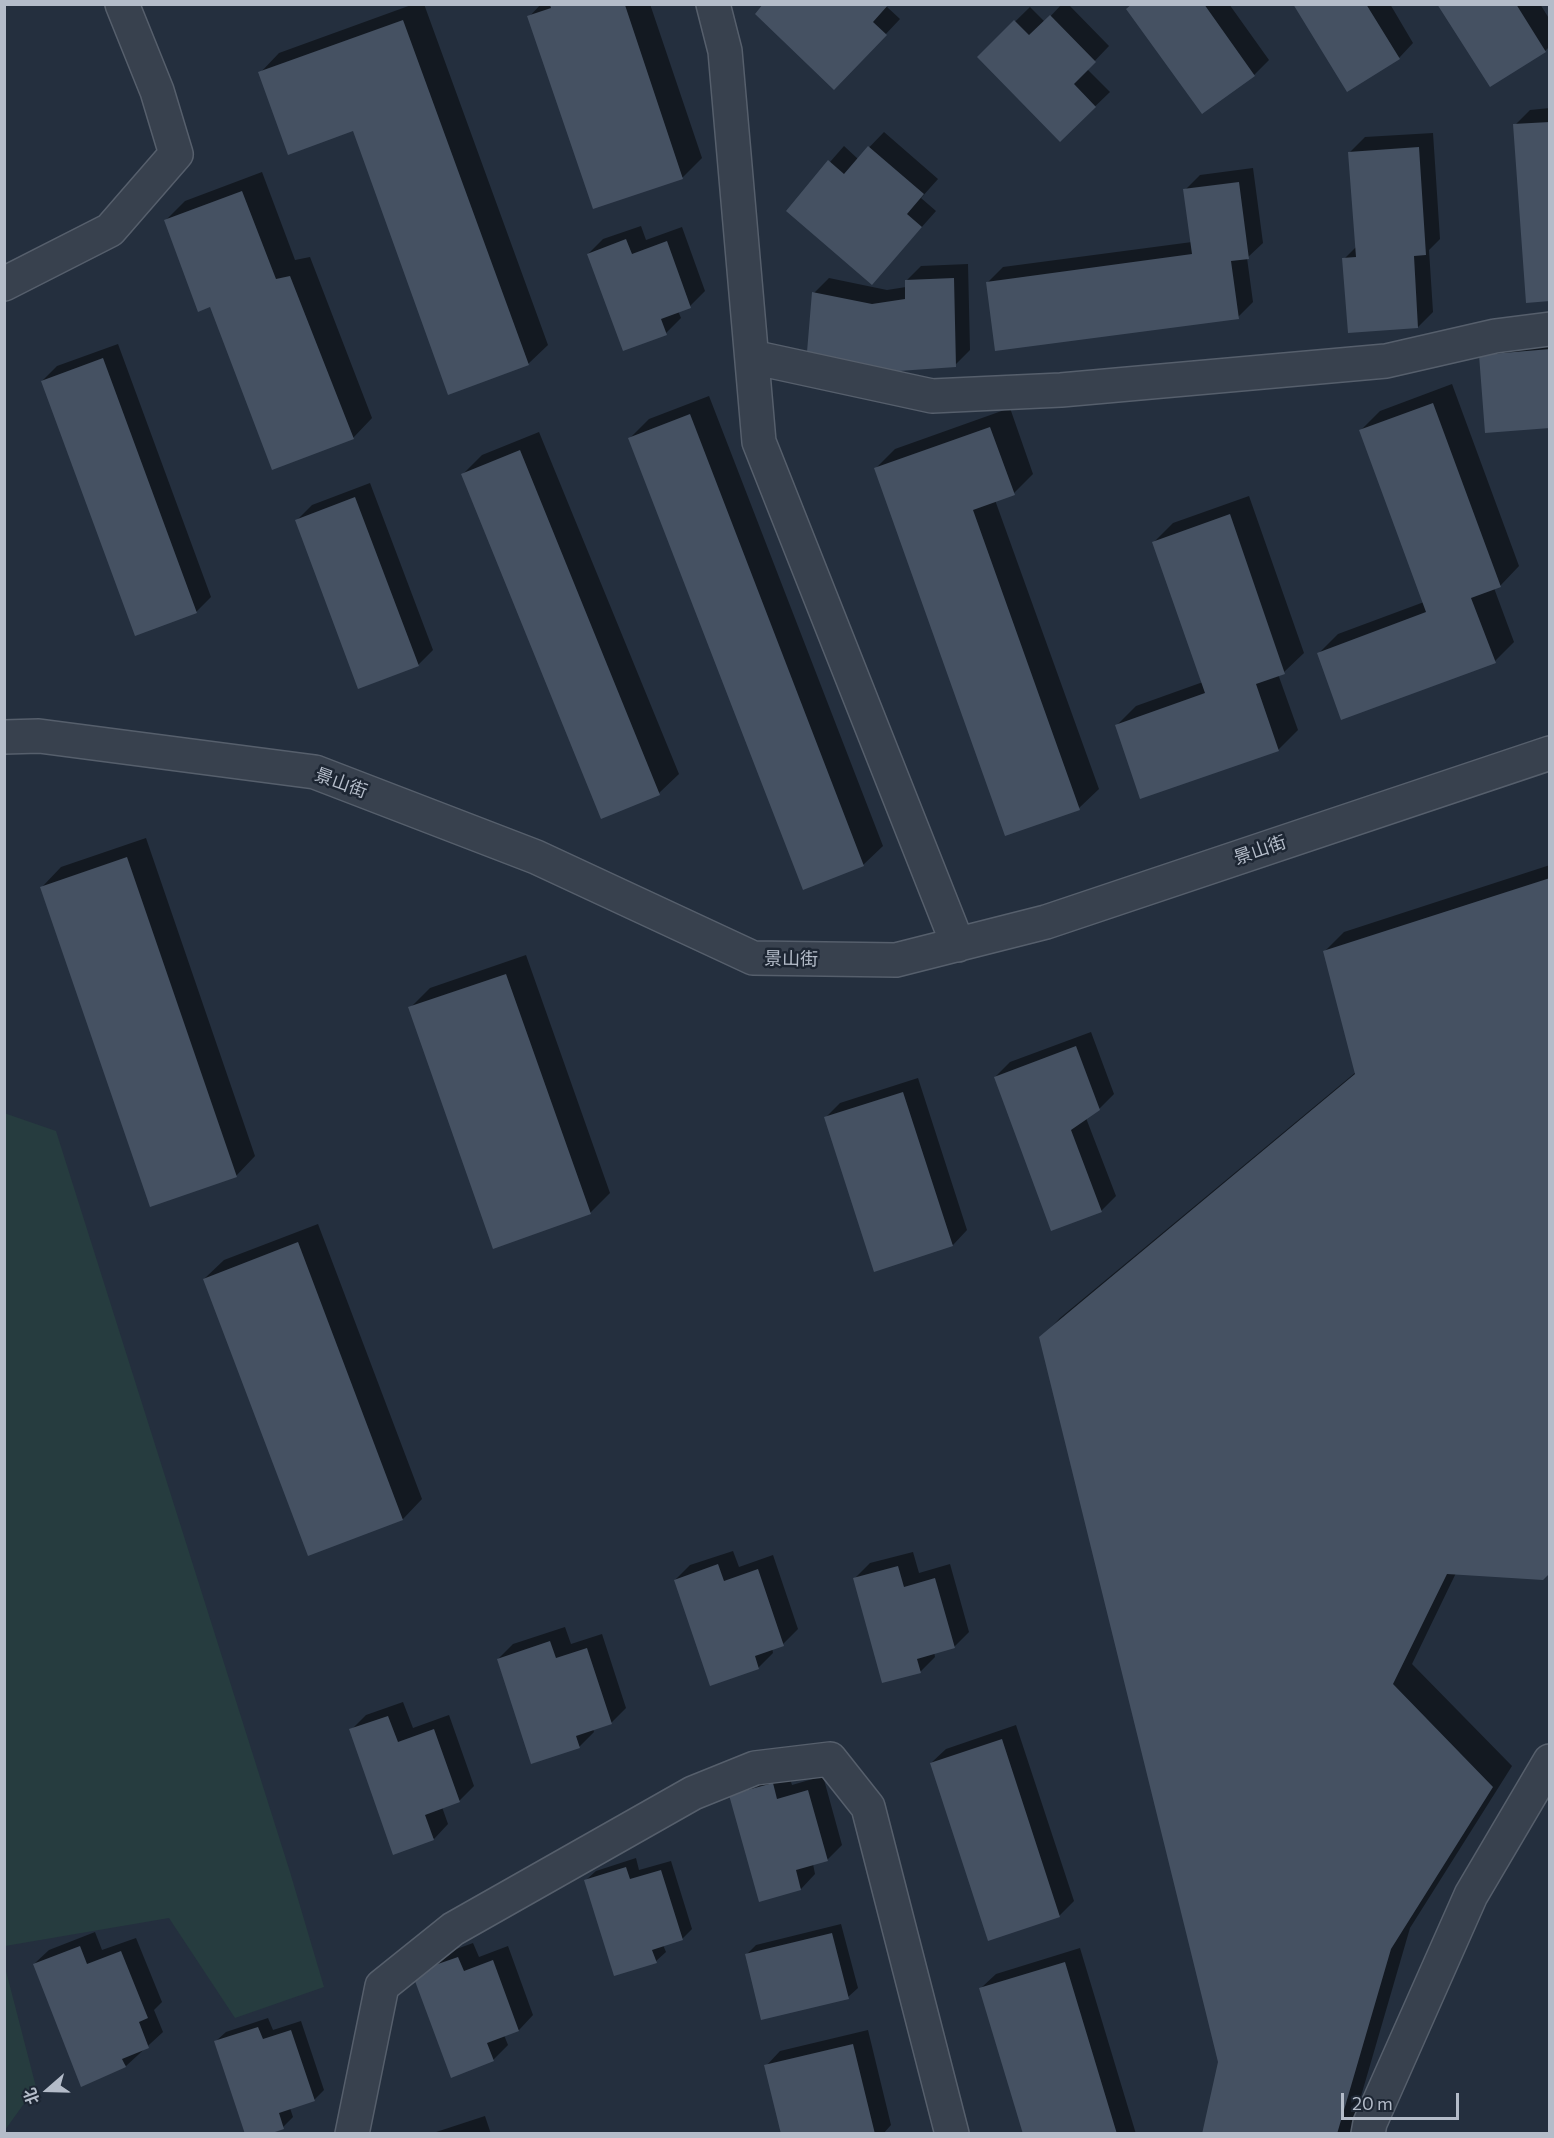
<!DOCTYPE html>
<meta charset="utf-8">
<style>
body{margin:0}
#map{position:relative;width:1554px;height:2138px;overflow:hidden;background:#242f3e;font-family:Commissioner,"Noto Sans SC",sans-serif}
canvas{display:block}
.frame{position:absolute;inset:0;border:6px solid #b4bcc9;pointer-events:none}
.north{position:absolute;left:18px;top:2060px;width:60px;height:60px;-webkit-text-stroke:4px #1d2633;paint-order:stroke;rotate:250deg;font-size:16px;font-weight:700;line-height:24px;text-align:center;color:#b4bcc9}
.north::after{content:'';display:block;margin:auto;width:21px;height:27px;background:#b4bcc9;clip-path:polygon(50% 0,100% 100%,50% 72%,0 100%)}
.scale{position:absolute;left:1341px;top:2093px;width:118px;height:27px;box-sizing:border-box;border:3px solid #b4bcc9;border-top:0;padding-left:8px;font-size:18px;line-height:21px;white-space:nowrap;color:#b4bcc9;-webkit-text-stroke:4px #1d2633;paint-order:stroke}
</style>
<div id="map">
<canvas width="1554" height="2138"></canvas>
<div class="frame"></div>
<div class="north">北</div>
<div class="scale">20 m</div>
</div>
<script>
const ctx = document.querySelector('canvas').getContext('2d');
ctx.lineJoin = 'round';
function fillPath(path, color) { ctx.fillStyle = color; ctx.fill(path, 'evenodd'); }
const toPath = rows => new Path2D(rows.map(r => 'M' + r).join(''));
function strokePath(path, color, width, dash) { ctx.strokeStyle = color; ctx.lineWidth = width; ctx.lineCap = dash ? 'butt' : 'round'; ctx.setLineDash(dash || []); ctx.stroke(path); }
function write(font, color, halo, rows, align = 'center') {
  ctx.font = font + ' Commissioner,"Noto Sans SC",sans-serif'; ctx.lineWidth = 5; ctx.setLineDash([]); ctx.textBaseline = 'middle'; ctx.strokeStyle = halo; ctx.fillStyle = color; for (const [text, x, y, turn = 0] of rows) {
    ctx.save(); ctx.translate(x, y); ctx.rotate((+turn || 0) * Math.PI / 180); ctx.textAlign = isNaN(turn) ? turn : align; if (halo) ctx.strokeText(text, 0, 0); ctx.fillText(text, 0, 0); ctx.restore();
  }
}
fillPath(toPath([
 [4,1113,56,1131,290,1872,324,1987,235,2018,169,1918,5,1946],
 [5,1967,36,2087,5,2130,4,2130]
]), '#263c3f');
fillPath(toPath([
 [414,4,424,4,548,345,528,364,354,129,260,73,279,53],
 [541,4,650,4,702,158,683,177,594,207,529,17],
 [1062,4,1068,4,1109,46,1087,69,1110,92,1060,140,979,57,1030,7,1045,22],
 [1132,4,1229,4,1269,60,1254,75],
 [1294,4,1390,4,1413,43,1399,58],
 [1439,4,1540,4,1550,20,1550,46,1545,51],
 [886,6,900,19,849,73,757,13],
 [1550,108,1550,300,1515,125,1530,110],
 [884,132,938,179,921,198,936,211,872,283,788,210,844,146,858,159],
 [1433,133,1440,239,1429,250,1433,312,1418,327,1344,259,1357,246,1350,152,1365,137],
 [1253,168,1263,243,1247,258,1253,302,1238,317,988,282,1003,267,1192,242,1185,190,1200,175],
 [262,172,295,260,310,257,372,418,353,438,211,306,166,220,185,201],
 [641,226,646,240,682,227,705,291,690,306,678,311,681,318,666,333,588,254,603,239],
 [968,264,970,350,955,365,814,293,829,278,887,290,906,287,906,281,921,266],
 [1550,332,1550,427,1481,356],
 [118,344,211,597,196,612,42,381,57,366],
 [1452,384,1519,566,1500,586,1494,588,1514,642,1495,661,1319,653,1338,634,1424,602,1360,431,1380,411],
 [709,396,883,846,863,865,630,438,649,419],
 [1010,408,1033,474,1014,493,995,500,1099,789,1079,808,876,468,895,449],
 [539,432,679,774,659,793,462,475,482,455],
 [370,483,433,650,418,665,297,520,312,505],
 [1249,496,1304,653,1284,672,1278,674,1298,730,1278,750,1116,726,1136,706,1203,682,1154,542,1173,523],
 [146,838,255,1156,236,1176,42,887,61,867],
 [1550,865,1550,1571,1456,1573,1412,1664,1512,1766,1410,1928,1350,2134,1203,2134,1220,2062,1041,1338,1060,1318,1356,1072,1325,951,1344,932],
 [526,955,610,1193,590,1213,410,1008,430,988],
 [1091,1032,1114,1094,1099,1109,1086,1118,1116,1196,1101,1211,995,1077,1010,1062],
 [918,1078,967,1230,953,1245,825,1118,840,1103],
 [318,1224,422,1499,403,1519,309,1554,204,1279,224,1260],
 [733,1551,739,1567,773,1555,798,1629,783,1644,772,1648,773,1653,758,1668,675,1580,690,1565],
 [913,1552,919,1573,950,1564,969,1632,954,1647,934,1652,935,1657,921,1671,883,1682,855,1578,870,1563],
 [565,1627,571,1644,602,1634,626,1708,611,1723,593,1729,594,1732,579,1747,498,1659,513,1644],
 [403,1702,413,1728,449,1715,474,1786,459,1801,442,1807,448,1824,434,1839,351,1730,366,1715],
 [1016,1725,1074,1901,1059,1916,931,1763,946,1749],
 [787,1769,792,1785,823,1776,842,1845,827,1860,813,1864,815,1874,801,1889,731,1795],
 [636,1858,639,1870,671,1861,692,1929,682,1939,663,1945,666,1952,656,1961,586,1880,596,1871],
 [841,1924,858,1988,848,1997,746,1955,756,1945],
 [95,1932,102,1950,136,1938,162,2002,154,2010,163,2032,126,2066,34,1964,49,1950],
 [473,1943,479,1957,508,1946,533,2015,519,2030,504,2035,508,2045,493,2060,429,1959],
 [1080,1948,1136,2134,1025,2134,981,1988,996,1974],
 [268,2018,273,2030,301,2021,324,2090,314,2100,290,2108,293,2117,283,2127,216,2041,226,2032],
 [868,2030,891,2125,883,2134,782,2134,766,2066,780,2051],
 [485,2116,491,2134,430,2134]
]), '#0007');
fillPath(toPath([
 [763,4,889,4,873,22,887,35,834,90,755,14],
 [1132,4,1204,4,1255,76,1202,114,1126,9],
 [1293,4,1366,4,1400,59,1347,92],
 [1437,4,1516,4,1546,52,1490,87],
 [550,5,625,5,683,179,593,209,527,16,551,8],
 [1050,15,1096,62,1074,84,1096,107,1060,142,977,57,1014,20,1029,35],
 [403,20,529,365,448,395,353,131,288,155,258,72],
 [1550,122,1550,301,1526,303,1513,124],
 [868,146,924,194,907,214,922,227,872,285,786,211,828,160,844,174],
 [1419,147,1426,255,1414,256,1418,328,1348,333,1342,258,1356,257,1348,152],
 [1239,182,1249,259,1231,261,1239,319,995,351,986,282,1192,254,1183,189],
 [242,191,276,279,290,276,354,439,272,470,210,307,198,312,164,220],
 [626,239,632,254,667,241,691,308,661,319,667,335,623,351,587,254],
 [954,278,956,367,870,373,807,352,812,292,872,304,905,299,905,280],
 [1550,349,1550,428,1485,433,1479,355],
 [103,358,197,613,135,636,41,381],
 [1433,403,1501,587,1471,598,1496,663,1341,720,1317,653,1426,612,1359,430],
 [690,414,864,866,803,890,628,438],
 [990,427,1015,495,973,510,1080,810,1005,836,874,468],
 [520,450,660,795,601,819,461,474],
 [355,497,419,666,358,689,295,520],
 [1230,514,1285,674,1256,684,1279,751,1140,799,1115,725,1205,693,1152,542],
 [127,857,237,1177,150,1207,40,887],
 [1550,878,1550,1573,1543,1580,1447,1574,1393,1684,1493,1787,1391,1949,1337,2134,1202,2134,1218,2062,1039,1337,1355,1074,1323,951],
 [506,974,591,1214,493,1249,408,1007],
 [1076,1046,1100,1110,1071,1130,1102,1212,1051,1231,994,1077],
 [903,1092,953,1246,874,1272,824,1117],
 [298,1242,403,1520,308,1556,203,1279],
 [718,1564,724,1581,758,1569,784,1646,755,1656,759,1669,710,1686,674,1580],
 [898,1566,904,1587,935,1578,955,1648,917,1659,921,1673,882,1683,853,1578],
 [550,1641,556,1658,587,1648,612,1724,576,1736,580,1748,531,1764,497,1659],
 [388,1716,398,1742,434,1729,460,1802,425,1815,434,1840,393,1855,349,1729],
 [1002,1739,1060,1917,988,1941,930,1763],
 [773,1783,777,1799,808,1790,828,1861,796,1870,801,1890,759,1902,729,1795],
 [626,1867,630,1879,661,1870,683,1940,652,1950,657,1963,614,1976,584,1880],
 [832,1933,849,1999,761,2020,745,1954],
 [80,1946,87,1964,121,1951,148,2018,139,2022,149,2048,122,2059,126,2067,81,2087,33,1964],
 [458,1957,464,1971,493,1960,519,2031,487,2043,494,2061,451,2078,412,1973],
 [1065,1962,1117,2134,1023,2134,979,1988],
 [258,2027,263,2039,291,2030,315,2101,279,2113,284,2129,269,2134,245,2134,214,2041],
 [853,2044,875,2134,781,2134,764,2065]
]), '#455162');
const minor = toPath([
 [713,4,725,51,759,442,958,945],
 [4,284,110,230,176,154,157,91,122,4],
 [752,357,932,396,1061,390,1386,361,1495,336,1550,329],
 [4,737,39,736,315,772,536,857,753,958,896,960,1046,922,1550,753],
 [352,2134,382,1986,453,1929,693,1793,755,1768,830,1759,868,1807,952,2134],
 [1368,2134,1370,2123,1471,1895,1550,1761]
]);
strokePath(minor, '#565f6c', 36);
strokePath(minor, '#38414e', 33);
write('18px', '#b4bcc9', '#1d2633', [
 ["景山街",341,783,20],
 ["景山街",1260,850,-19],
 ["景山街",791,959,1]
]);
</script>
